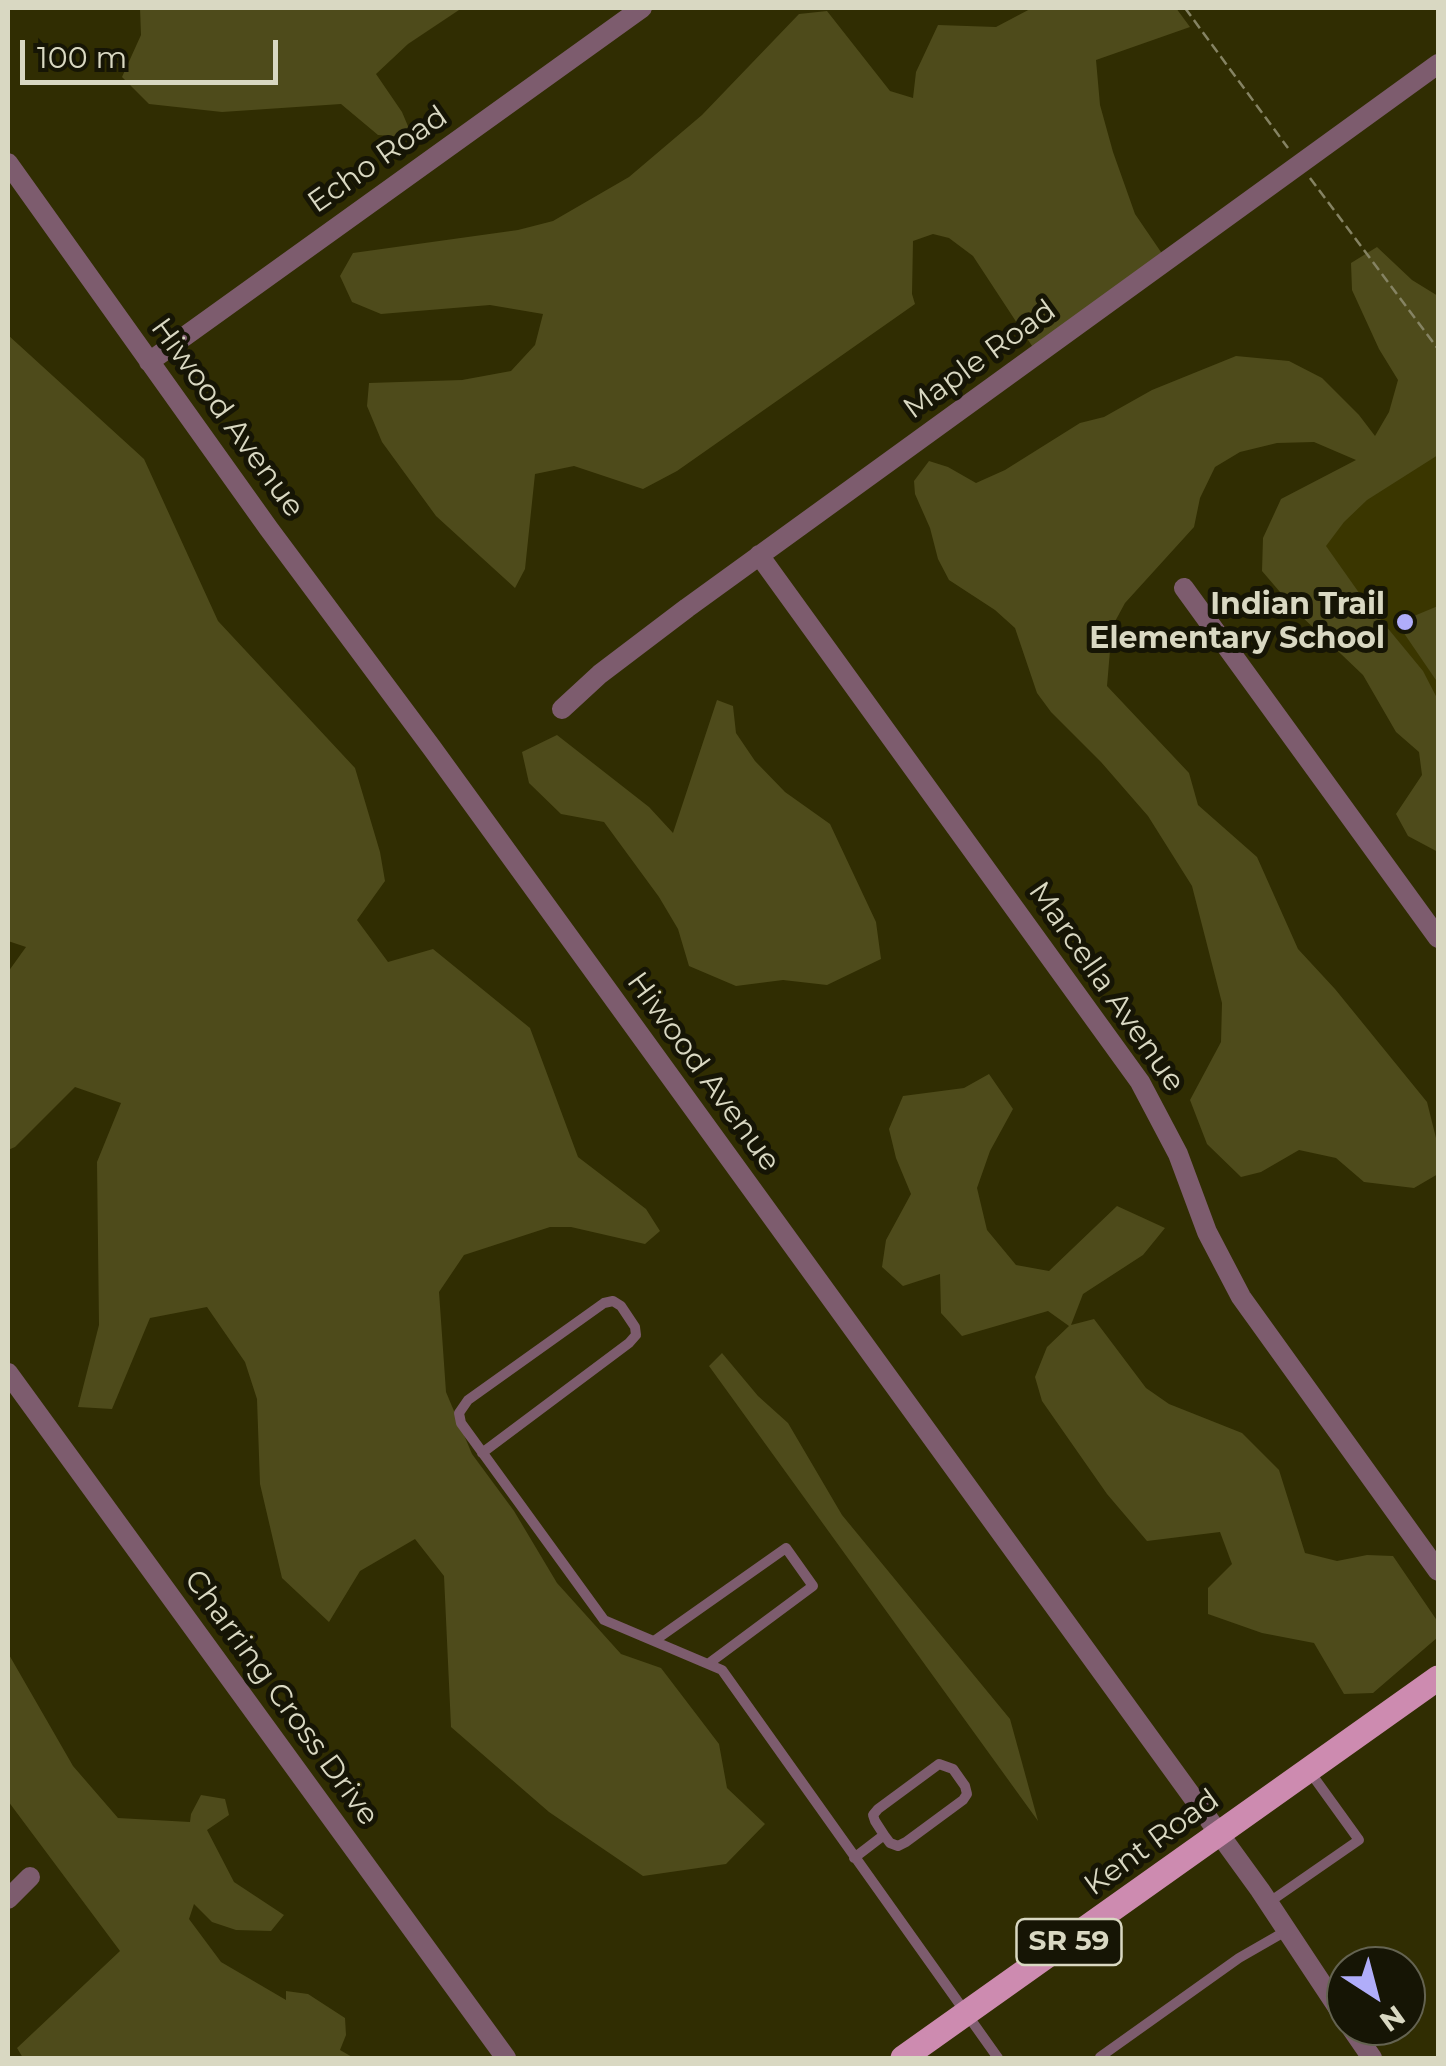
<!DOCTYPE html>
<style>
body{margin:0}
#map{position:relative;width:1446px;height:2066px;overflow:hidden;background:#302d02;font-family:Montserrat,sans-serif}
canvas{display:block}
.frame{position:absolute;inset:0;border:10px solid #d9d8c2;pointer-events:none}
.north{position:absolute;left:1326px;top:1946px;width:100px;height:100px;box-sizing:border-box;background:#161505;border:2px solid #646351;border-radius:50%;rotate:144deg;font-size:28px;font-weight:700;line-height:40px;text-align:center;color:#d9d8c2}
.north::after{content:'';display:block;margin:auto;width:35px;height:45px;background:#b0adfa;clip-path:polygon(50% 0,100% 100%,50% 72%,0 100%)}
.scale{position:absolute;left:20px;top:40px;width:258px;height:45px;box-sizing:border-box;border:5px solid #d9d8c2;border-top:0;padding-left:12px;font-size:30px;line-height:35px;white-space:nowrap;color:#d9d8c2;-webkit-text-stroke:8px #161505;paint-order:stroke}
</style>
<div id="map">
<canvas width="1446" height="2066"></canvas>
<div class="frame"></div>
<div class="north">N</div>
<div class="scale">100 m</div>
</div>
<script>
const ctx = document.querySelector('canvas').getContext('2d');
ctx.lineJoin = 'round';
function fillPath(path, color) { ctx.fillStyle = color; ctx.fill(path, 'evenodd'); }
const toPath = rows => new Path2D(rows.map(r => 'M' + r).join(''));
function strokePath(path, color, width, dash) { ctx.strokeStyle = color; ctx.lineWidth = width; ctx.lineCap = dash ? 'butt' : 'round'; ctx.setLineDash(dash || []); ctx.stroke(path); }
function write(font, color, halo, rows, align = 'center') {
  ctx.font = font + ' Montserrat,sans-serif'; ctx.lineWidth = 10; ctx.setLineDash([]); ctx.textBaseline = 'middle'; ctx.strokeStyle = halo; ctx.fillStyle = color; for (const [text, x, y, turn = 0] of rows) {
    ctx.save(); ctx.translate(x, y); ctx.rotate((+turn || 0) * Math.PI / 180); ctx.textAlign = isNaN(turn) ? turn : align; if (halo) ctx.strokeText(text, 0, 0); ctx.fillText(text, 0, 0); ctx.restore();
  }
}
fillPath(toPath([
 [1438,433,1438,715,1305,529]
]), '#3a3600');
fillPath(toPath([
 [140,8,462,8,408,44,376,74,402,112,413,138,378,135,341,104,222,112,149,104,122,77,141,35],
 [1032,8,1176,8,1190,27,1096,60,1100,105,1113,152,1135,214,1163,255,1034,349,973,256,949,238,933,234,913,241,912,294,915,304,677,471,643,489,574,466,535,474,525,569,515,588,436,516,382,442,367,406,369,383,462,380,511,371,535,345,543,314,490,305,381,314,352,302,340,276,353,253,518,230,553,221,629,177,702,115,799,14,827,11,890,91,913,98,916,72,938,25,996,27],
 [1377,247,1412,280,1438,296,1438,455,1367,500,1344,522,1326,546,1362,597,1423,671,1438,700,1438,852,1408,836,1396,814,1422,775,1419,752,1396,732,1363,675,1298,613,1262,571,1263,538,1281,499,1356,460,1314,442,1277,443,1240,452,1215,467,1200,498,1194,527,1125,603,1112,627,1107,686,1189,773,1198,805,1257,857,1298,949,1335,989,1427,1102,1438,1146,1438,1174,1414,1188,1364,1182,1336,1158,1299,1150,1261,1172,1241,1177,1207,1144,1190,1100,1221,1042,1222,1003,1192,886,1148,816,1101,762,1051,712,1037,693,1015,628,995,610,949,580,938,559,930,528,915,494,914,481,929,461,948,467,976,483,1005,470,1080,423,1104,417,1152,390,1236,356,1289,361,1322,378,1359,415,1375,436,1389,412,1398,380,1379,349,1352,290,1351,263],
 [8,335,144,459,218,621,355,768,380,852,385,881,357,920,388,962,433,949,530,1028,578,1157,646,1209,660,1231,645,1244,571,1227,550,1227,464,1255,439,1292,446,1392,472,1454,514,1511,557,1583,621,1654,661,1668,719,1744,727,1788,765,1824,726,1864,643,1876,549,1812,451,1727,444,1576,415,1539,360,1571,329,1622,282,1578,260,1484,257,1399,245,1362,207,1307,150,1318,112,1409,78,1407,99,1325,97,1162,121,1103,75,1087,15,1147,8,1150,8,972,26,947,8,941],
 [1438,606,1438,683,1397,623],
 [717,700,733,706,736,733,755,761,785,792,830,824,876,922,881,959,827,985,783,980,736,986,689,966,678,929,659,897,604,822,561,814,529,783,522,752,557,735,649,807,673,833],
 [989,1074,1013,1109,990,1151,977,1188,987,1230,1016,1265,1049,1271,1117,1206,1165,1228,1143,1255,1083,1294,1071,1325,1094,1319,1146,1388,1169,1404,1242,1433,1279,1470,1305,1553,1337,1561,1367,1555,1393,1556,1438,1622,1438,1637,1373,1693,1344,1694,1314,1643,1262,1633,1208,1614,1208,1588,1232,1564,1220,1532,1147,1541,1107,1494,1042,1401,1035,1377,1047,1347,1069,1326,1048,1311,962,1336,941,1313,940,1274,903,1286,882,1267,886,1240,911,1194,896,1158,889,1129,903,1096,964,1088],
 [722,1353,758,1396,788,1423,842,1515,1010,1719,1038,1821,709,1366],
 [8,1653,73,1766,118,1818,190,1822,191,1814,201,1795,225,1799,229,1815,207,1830,234,1882,284,1915,271,1931,236,1930,212,1922,194,1904,189,1919,221,1962,286,2000,286,1991,308,1994,345,2018,346,2035,340,2050,354,2058,23,2058,17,2048,120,1951,8,1801]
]), '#4e4b1b');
strokePath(toPath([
 [1185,8,1288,148],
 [1310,178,1438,349]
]), '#858363', 2.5, [10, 5]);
strokePath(toPath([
 [482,1453,629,1343,636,1335,635,1327,621,1306,613,1301,604,1303,468,1400,459,1413,461,1423,604,1620,722,1670,998,2058],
 [654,1641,786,1548,813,1586,708,1664],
 [854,1858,884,1835,890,1843,898,1846,906,1842,963,1800,967,1794,965,1786,953,1769,939,1764,878,1809,873,1815,875,1821,884,1835],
 [1268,1903,1359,1840,1310,1772],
 [1100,2057,1239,1958,1286,1931]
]), '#7d5c6e', 10);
strokePath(toPath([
 [8,163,269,529,432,748,1260,1890,1346,2020],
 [149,362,642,8],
 [759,555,1140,1082,1178,1154,1207,1232,1241,1297,1438,1571],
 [1184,588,1438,938],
 [562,709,600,674,687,608,1438,64],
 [8,1373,506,2058],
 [8,1899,30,1877],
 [1350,2026,1372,2058]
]), '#7d5c6e', 20);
strokePath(toPath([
 [903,2058,1438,1678]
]), '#cd8bb0', 25);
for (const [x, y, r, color] of [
 [1405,622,10,"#b0adfa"]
]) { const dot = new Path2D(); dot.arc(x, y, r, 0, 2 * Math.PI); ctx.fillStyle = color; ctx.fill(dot); strokePath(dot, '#161505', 4); }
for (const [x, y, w] of [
 [1069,1942,105]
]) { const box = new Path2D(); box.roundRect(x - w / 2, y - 23, w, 46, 8); ctx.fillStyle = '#161505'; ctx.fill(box); strokePath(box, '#d9d8c2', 2.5); }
write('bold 28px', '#d9d8c2', null, [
 ["SR 59",1069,1942]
]);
write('30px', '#d9d8c2', '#161505', [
 ["Echo Road",378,160,-35],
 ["Maple Road",980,360,-36],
 ["Hiwood Avenue",227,418,54],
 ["Marcella Avenue",1106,987,55],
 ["Hiwood Avenue",703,1072,54],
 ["Charring Cross Drive",281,1698,54],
 ["Kent Road",1152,1843,-36]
]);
write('bold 30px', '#d9d8c2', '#161505', [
 ["Indian Trail",1385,605],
 ["Elementary School",1385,639]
], 'right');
</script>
